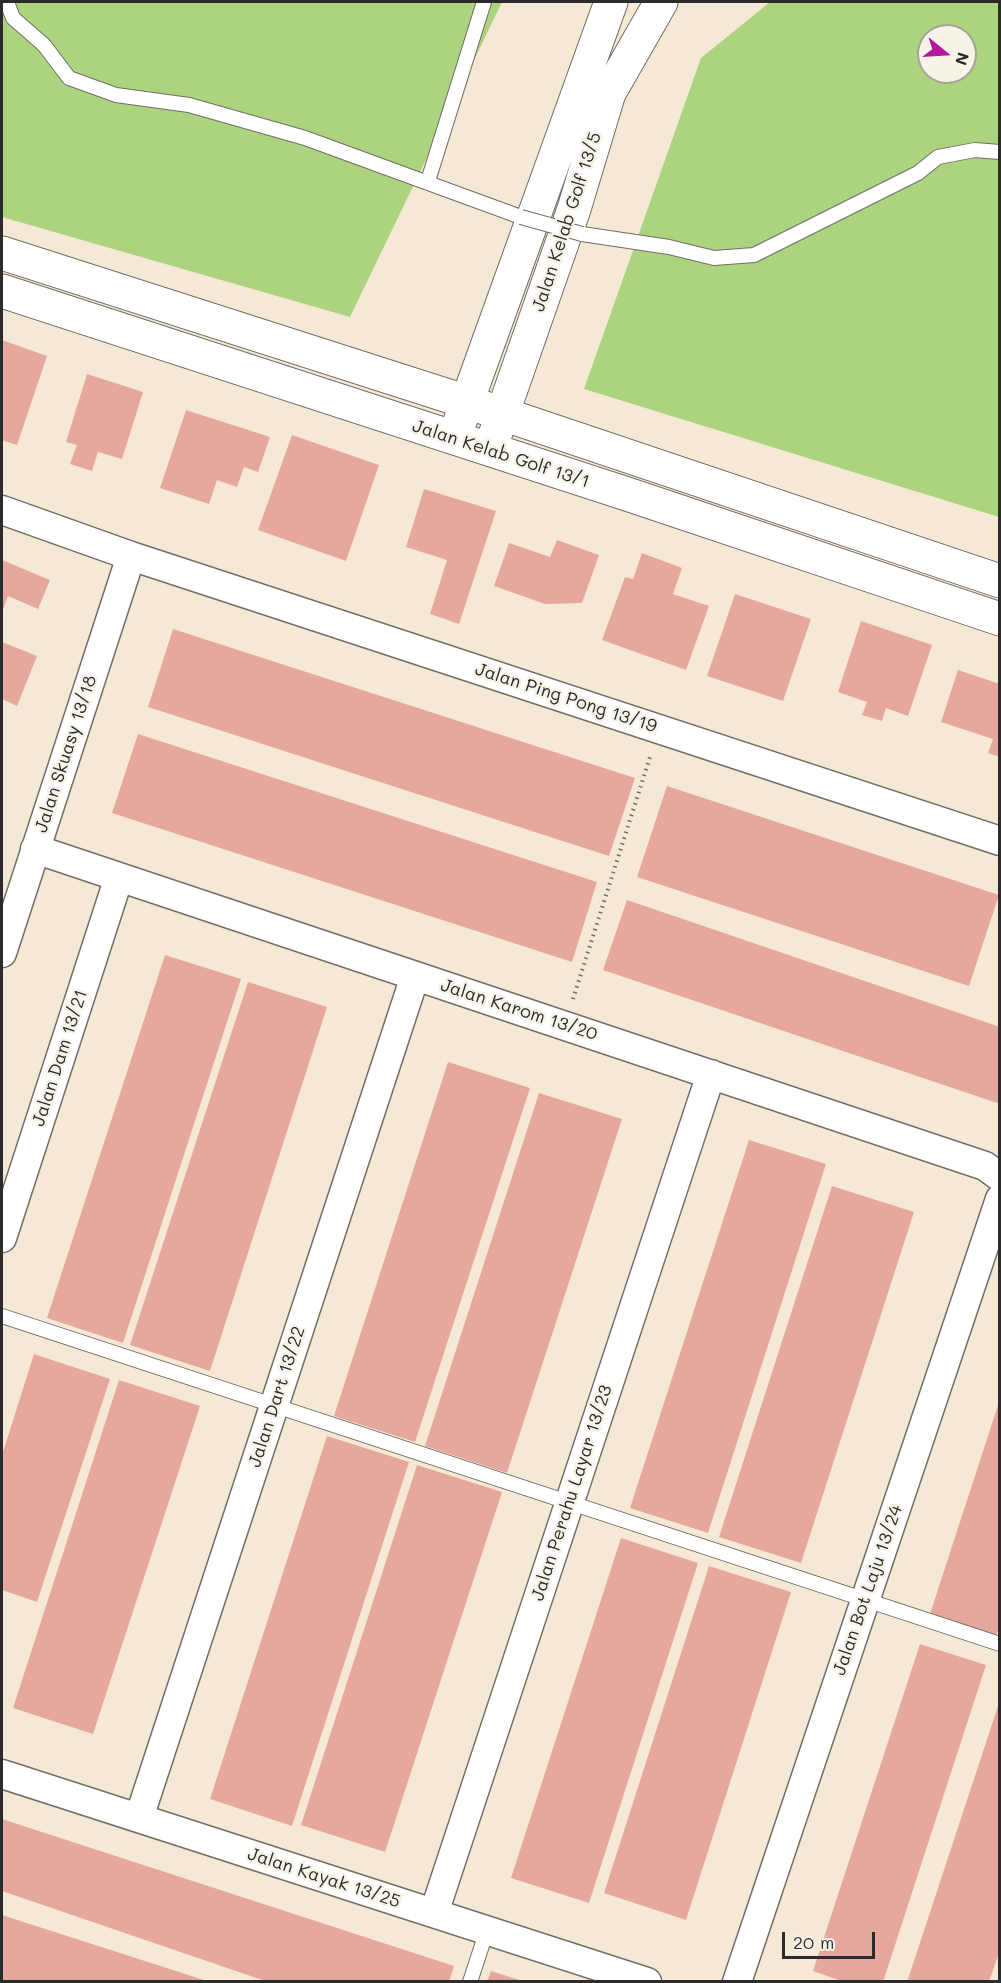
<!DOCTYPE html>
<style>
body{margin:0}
#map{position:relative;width:1001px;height:1983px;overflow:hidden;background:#f5e9d5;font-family:Mali,sans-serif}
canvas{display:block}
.frame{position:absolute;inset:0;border:3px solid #2b2b2b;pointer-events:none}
.north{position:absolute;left:917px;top:24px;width:60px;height:60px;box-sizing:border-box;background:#f7f3e8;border:2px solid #a5a39c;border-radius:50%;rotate:108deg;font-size:16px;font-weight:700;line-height:24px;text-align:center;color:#2b2b2b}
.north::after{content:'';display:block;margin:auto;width:21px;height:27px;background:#b5179e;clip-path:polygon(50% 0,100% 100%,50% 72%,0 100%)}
.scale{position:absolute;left:782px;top:1932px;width:93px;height:27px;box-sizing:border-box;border:3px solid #2b2b2b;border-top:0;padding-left:8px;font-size:18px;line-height:21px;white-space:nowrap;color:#2b2b2b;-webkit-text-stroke:4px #f7f3e8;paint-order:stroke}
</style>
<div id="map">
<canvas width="1001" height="1983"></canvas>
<div class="frame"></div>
<div class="north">N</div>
<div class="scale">20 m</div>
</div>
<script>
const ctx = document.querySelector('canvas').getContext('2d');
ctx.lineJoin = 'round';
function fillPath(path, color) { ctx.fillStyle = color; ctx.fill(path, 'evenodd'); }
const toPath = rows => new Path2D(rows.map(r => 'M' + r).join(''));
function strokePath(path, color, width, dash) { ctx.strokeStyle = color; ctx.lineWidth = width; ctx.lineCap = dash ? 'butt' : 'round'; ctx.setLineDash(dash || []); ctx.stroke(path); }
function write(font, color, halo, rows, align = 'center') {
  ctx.font = font + ' Mali,sans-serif'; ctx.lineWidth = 5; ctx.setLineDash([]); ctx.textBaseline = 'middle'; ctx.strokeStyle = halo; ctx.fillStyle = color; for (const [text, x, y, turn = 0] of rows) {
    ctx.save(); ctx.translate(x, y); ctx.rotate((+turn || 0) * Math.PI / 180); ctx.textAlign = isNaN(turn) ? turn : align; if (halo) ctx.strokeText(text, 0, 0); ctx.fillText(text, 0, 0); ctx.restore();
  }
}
fillPath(toPath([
 [2,2,502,2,350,317,2,217],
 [770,2,999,2,999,517,584,389,701,58],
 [929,36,965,36,965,72,929,72]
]), '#acd47e');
fillPath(toPath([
 [2,340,47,356,17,445,2,440],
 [87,374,143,392,122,459,98,452,92,471,70,464,77,445,66,442],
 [186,410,270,437,258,472,244,467,237,487,217,480,209,504,160,488],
 [292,435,379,465,346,561,258,530],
 [424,489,496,511,459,624,430,614,447,560,406,547],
 [557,540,599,555,582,603,545,604,494,586,509,543,550,557],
 [642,553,682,568,673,594,709,606,686,670,602,640,625,577,633,579],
 [2,560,50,580,38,609,8,596,2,612],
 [735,594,811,619,783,701,707,676],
 [861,621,932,645,908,716,886,708,882,721,862,715,867,702,838,692],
 [173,629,635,778,609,856,148,707],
 [2,642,37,656,17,706,2,699],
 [958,670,1000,684,1000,757,988,753,993,739,941,722],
 [138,734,597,882,572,962,112,813],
 [667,786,999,895,969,986,637,877],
 [627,900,1000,1027,1000,1104,603,970],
 [165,955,241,979,123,1343,47,1318],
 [248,982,327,1007,210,1371,130,1345],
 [448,1062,530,1088,415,1442,334,1416],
 [539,1093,622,1119,507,1473,425,1446],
 [749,1140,826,1164,708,1533,630,1508],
 [832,1186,914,1212,801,1563,719,1537],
 [34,1354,110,1379,37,1602,2,1590,2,1455],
 [119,1380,200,1406,93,1734,13,1708],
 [999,1402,1000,1624,995,1639,929,1617],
 [327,1436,409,1462,292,1826,210,1799],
 [417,1465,502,1492,385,1852,301,1825],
 [621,1538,698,1563,589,1903,511,1878],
 [709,1566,791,1592,686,1920,604,1893],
 [920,1644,986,1665,883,1982,844,1982,813,1971],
 [1000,1700,1000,1950,989,1982,907,1982],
 [2,1819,454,1966,449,1982,268,1982,2,1891],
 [2,1915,207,1981,207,1982,2,1982],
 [491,1971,523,1981,523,1982,487,1982]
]), '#e6a89d');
const lane = toPath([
 [7,2,13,18,44,45,69,78,116,95,189,105,305,138,521,217],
 [428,181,484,2],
 [582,234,669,247,714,258,754,255,918,173,938,157,975,150,1000,152],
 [2,1316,1000,1644],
 [470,1982,487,1930]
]);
const street = toPath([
 [2,510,131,556,1000,841],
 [35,849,985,1166,1000,1177],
 [2,953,131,556],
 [2,1238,119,877],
 [2,1774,647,1982],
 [139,1818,415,976],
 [434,1913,711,1074],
 [737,1982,1000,1199]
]);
const secondary = toPath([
 [2,253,467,402,1000,581],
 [2,291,627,494,1000,619],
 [459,424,611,2],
 [495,435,574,209,609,93,661,2]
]);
strokePath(lane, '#726e66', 16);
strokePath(street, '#726e66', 31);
strokePath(secondary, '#726e66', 35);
strokePath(toPath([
 [573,999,650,757]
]), '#726e66', 4, [1.5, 4.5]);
strokePath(lane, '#fff', 14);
strokePath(street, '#fff', 28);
strokePath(secondary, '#fff', 33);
const laneBridge = toPath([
 [521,217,582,234]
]);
strokePath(laneBridge, '#726e66', 16, []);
strokePath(laneBridge, '#fff', 14);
write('18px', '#2b2b2b', '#f7f3e8', [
 ["Jalan Kelab Golf 13/5",567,222,-72],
 ["Jalan Kelab Golf 13/1",501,454,18],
 ["Jalan Ping Pong 13/19",566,698,18],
 ["Jalan Skuasy 13/18",66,754,-72],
 ["Jalan Karom 13/20",519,1010,18],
 ["Jalan Dam 13/21",60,1058,-72],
 ["Jalan Dart 13/22",277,1397,-72],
 ["Jalan Perahu Layar 13/23",572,1493,-72],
 ["Jalan Bot Laju 13/24",868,1590,-71],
 ["Jalan Kayak 13/25",324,1878,18]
]);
</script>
